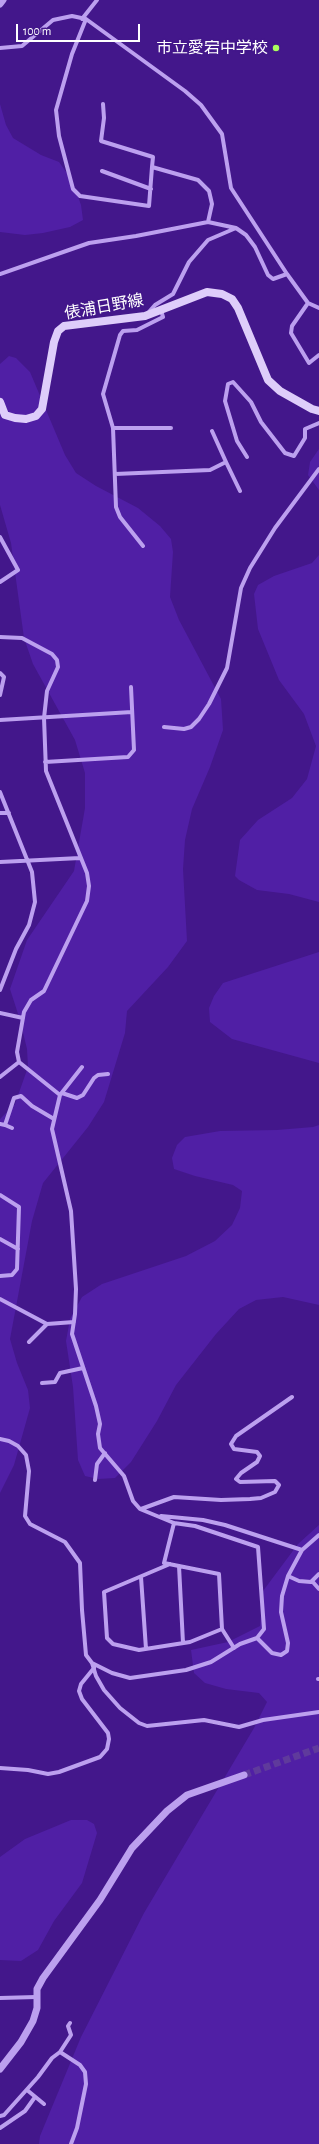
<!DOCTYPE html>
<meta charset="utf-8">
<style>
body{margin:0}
#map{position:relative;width:319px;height:2144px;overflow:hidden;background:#43178b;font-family:"Alegreya Sans",sans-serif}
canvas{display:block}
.scale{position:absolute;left:16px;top:24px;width:124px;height:18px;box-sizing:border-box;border:2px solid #fff;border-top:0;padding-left:5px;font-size:12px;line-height:14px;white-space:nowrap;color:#fff;-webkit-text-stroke:3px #43178b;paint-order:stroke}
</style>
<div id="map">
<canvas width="319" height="2144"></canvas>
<div class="scale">100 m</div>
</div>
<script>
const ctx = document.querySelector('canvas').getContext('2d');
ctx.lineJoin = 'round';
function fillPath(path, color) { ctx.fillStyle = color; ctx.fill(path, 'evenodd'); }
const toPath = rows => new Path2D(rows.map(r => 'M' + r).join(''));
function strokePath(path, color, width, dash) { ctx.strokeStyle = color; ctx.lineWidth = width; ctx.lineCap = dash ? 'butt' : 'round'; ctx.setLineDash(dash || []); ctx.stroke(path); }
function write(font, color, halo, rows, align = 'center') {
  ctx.font = font + ' "Alegreya Sans","Noto Sans JP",sans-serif'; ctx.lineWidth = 3; ctx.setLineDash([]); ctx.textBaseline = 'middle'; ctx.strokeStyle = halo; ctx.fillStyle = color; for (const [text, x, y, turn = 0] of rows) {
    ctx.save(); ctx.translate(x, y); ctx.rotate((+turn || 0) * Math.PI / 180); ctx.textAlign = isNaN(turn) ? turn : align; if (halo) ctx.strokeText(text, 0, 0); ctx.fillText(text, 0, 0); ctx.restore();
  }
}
fillPath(toPath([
 [0,104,6,125,13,138,41,155,59,162,72,180,81,205,83,220,70,227,43,233,25,235,0,232],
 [9,356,16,358,30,372,65,455,76,473,96,486,138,508,160,526,171,539,173,552,170,597,179,620,221,699,223,730,210,767,192,809,185,840,183,869,187,941,168,967,127,1011,125,1033,104,1102,88,1127,43,1183,32,1221,10,1339,17,1363,28,1390,30,1408,14,1465,0,1493,0,1119,15,1104,28,1067,27,1049,20,1020,10,989,27,940,74,871,85,808,85,773,75,740,33,664,24,638,11,543,0,505,0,364],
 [319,449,319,490,308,475,310,462],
 [319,555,319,902,289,894,257,890,239,880,235,876,240,840,258,820,292,798,307,779,316,746,304,714,279,680,258,629,254,594,258,585,274,576,312,563],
 [319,952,319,1063,232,1039,210,1022,209,1008,214,996,223,983],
 [319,1125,319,1305,283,1297,256,1300,239,1309,216,1334,176,1385,157,1421,131,1462,115,1478,98,1479,85,1476,78,1460,73,1387,66,1341,70,1319,82,1297,102,1284,186,1256,215,1241,232,1225,240,1208,242,1191,233,1185,195,1176,174,1169,172,1158,177,1145,185,1137,220,1131,277,1130,313,1127],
 [319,1525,319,2144,39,2144,40,2136,81,2037,144,1913,254,1728,267,1702,259,1693,226,1689,205,1683,194,1673,191,1650,228,1642,260,1626,263,1591,298,1544],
 [71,1820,87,1820,94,1824,97,1833,82,1883,54,1921,38,1950,21,1961,0,1960,0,1857,25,1839]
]), '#501fa5');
strokePath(toPath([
 [244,1775,319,1748]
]), '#5f3a9c', 7, [7, 3.5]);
strokePath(toPath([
 [82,19,97,0],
 [86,19,72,54,56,110,59,136,73,189,80,196,149,206,152,167,198,180,209,191,212,204,208,222],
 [0,48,22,46,53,20,72,16,86,19,185,91,201,105,222,134,231,188,287,274,273,279,268,275,255,247,246,235,236,228,208,240,189,262,173,294,155,305,148,313],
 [103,104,104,118,101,141,153,157,152,167],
 [102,171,151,189],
 [0,274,89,243,136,236,208,222,236,228],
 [287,274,308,303,292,326,291,333,309,363,319,355],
 [308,303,319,308],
 [161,310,163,317,137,330,123,331,120,335,103,394,113,428,171,428],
 [113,428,116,507,120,517,143,546],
 [212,431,226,462],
 [247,457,237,441,225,401,228,384,233,382,251,402,261,422,285,453,294,456,305,438,305,429,319,423],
 [115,474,210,470,226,462,240,491],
 [0,537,18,570,0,582],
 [0,637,22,638,52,654,57,660,58,667,47,691,44,718,46,771,87,873,89,886,87,901,44,991,31,1000,24,1012,17,1052,19,1062,60,1095,52,1129,71,1211,76,1289,75,1314,72,1334,96,1406,100,1424,98,1434,100,1448,124,1476,133,1501,140,1509,174,1523,195,1526,258,1547,264,1629,257,1638,240,1644,211,1662,186,1670,130,1678,112,1673,92,1663],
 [0,673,4,677,0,695],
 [0,720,132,712],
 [164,727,184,729,191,727,199,719,209,704,227,668,241,588,250,568,275,528,319,469],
 [45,762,128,757,134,750,131,687],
 [0,792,32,872,35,902,29,925,16,949,0,990],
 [0,813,9,813],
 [0,862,80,858],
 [0,1013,23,1018],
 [0,1077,19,1062],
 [62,1093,77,1098,83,1095,94,1078,98,1075,108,1074],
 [60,1095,82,1067],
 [0,1124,5,1125,14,1098,21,1096,32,1106,54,1119],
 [5,1125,12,1128],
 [0,1195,19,1207,17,1269,12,1275,0,1276],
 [0,1239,18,1249],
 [0,1299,47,1324],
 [29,1342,47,1324,74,1322],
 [42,1383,55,1382,60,1373,83,1368],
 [0,1439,9,1441,18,1446,26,1455,29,1471,25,1516,30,1524,65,1542,80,1563,82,1610,86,1655,92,1663,96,1676,104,1690,120,1708,139,1723,147,1726,204,1720,239,1727,263,1720,319,1712],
 [95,1480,97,1464,105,1453],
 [141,1509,174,1497,221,1500,250,1499,261,1498,275,1492,279,1485,275,1481,240,1482,236,1479,241,1473,257,1462,260,1456,257,1452,234,1449,231,1444,236,1436,292,1397],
 [161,1516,203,1520,225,1525,302,1550],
 [174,1523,164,1563,219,1574,222,1629,234,1648],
 [170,1564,104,1592,107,1638,113,1644,139,1650,190,1642,222,1629],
 [179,1566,183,1643],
 [288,1576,299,1581,311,1582,319,1574],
 [141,1577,146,1649],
 [312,1581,319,1589],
 [257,1638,272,1653,281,1655,287,1651,288,1643,281,1612,282,1596,288,1576,302,1550,319,1535],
 [318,1679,319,1679],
 [0,1768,28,1770,48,1774,59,1772,100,1757,107,1749,109,1739,108,1733,82,1699,79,1691,81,1684,94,1668],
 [0,1998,36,1997],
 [60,2052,80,2065,85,2072,86,2084,77,2128,71,2144],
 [27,2090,44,2104],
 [0,2116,4,2115,38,2077,52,2058,60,2052,71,2035,68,2026,70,2023],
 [0,2128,25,2111,35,2097]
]), '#bca0ef', 4);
strokePath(toPath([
 [0,4,3,0],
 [0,2069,21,2042,33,2021,37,2008,37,1989,43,1978,100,1900,132,1848,167,1811,187,1795,244,1775]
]), '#bca0ef', 7);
strokePath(toPath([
 [0,402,5,415,15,418,26,419,36,416,42,409,54,342,58,331,64,326,145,316,207,292,222,294,232,299,238,308,268,380,280,391,312,409,319,411]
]), '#decdfa', 8);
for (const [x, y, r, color] of [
 [276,48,4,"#aaff5d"]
]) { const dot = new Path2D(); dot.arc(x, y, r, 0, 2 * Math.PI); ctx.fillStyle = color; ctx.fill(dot); strokePath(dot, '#43178b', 1.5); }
write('16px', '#fff', '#43178b', [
 ["市立愛宕中学校",268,48]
], 'right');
write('16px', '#fff', '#43178b', [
 ["俵浦日野線",104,307,-10]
]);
</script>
